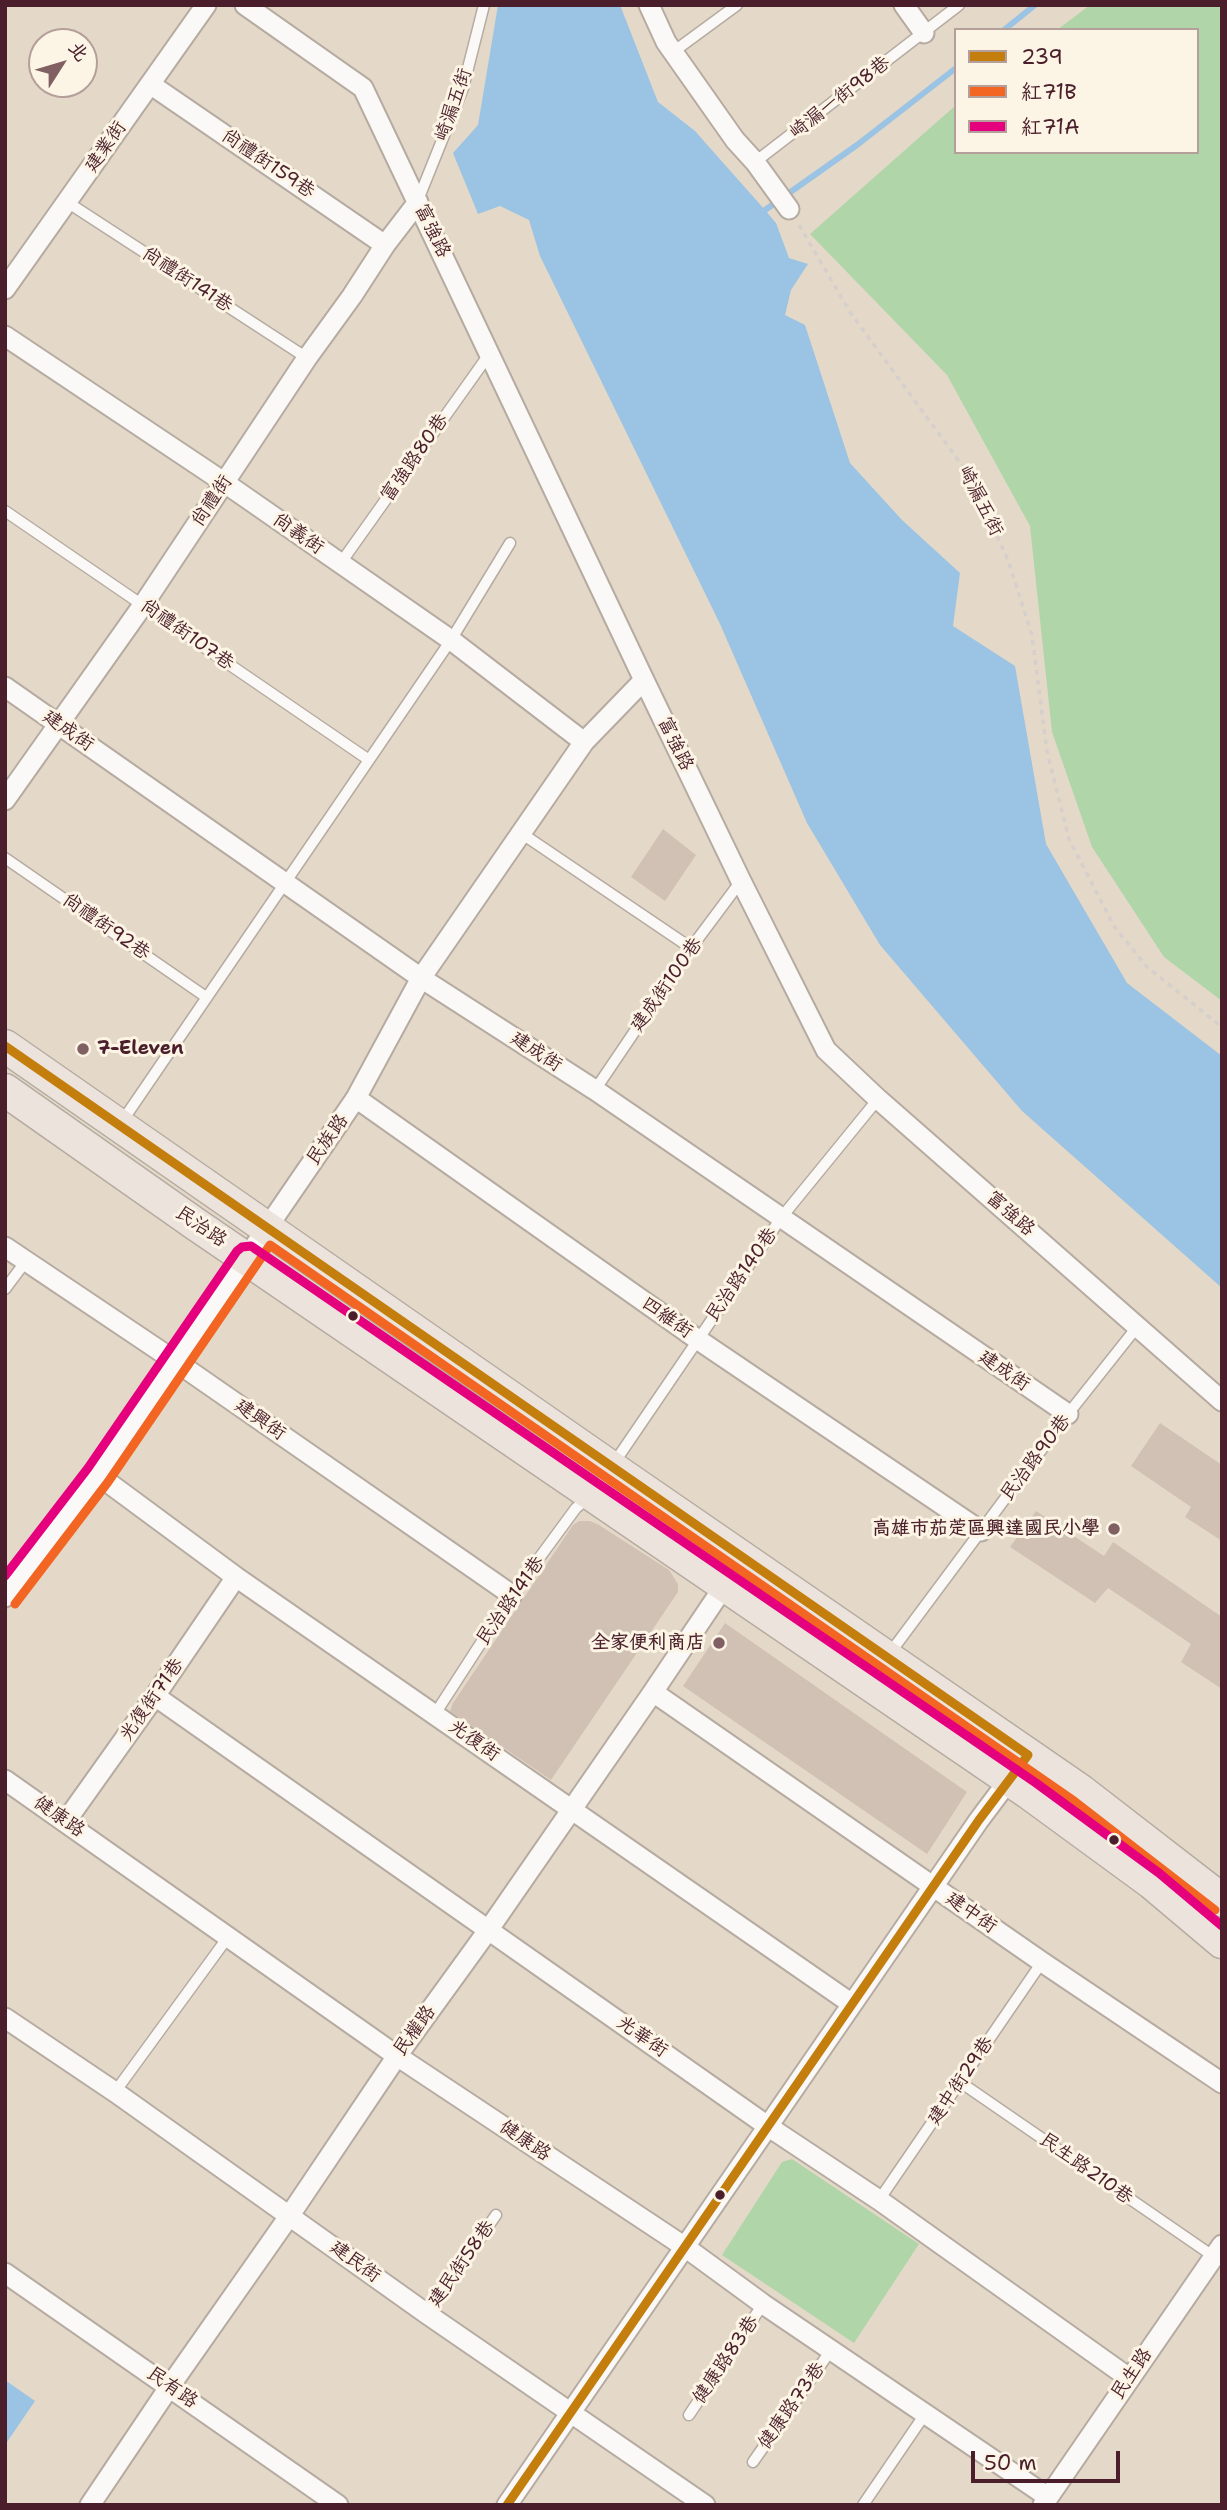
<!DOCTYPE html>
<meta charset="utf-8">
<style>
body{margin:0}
#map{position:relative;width:1227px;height:2510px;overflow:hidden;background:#e4d9c8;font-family:"Shantell Sans","LXGW WenKai TC",sans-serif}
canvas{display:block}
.frame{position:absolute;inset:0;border:7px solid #4a1f2b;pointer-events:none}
.legend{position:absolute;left:954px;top:28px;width:245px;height:126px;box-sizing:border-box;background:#fcf5e5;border:2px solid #b59f9b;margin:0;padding:9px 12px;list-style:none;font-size:21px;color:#4a1f2b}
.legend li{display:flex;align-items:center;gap:14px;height:35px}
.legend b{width:35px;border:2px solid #b59f9b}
.north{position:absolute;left:28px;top:28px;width:70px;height:70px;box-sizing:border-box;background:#fcf5e5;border:2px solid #b59f9b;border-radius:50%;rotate:53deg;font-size:19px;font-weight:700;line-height:28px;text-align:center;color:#4a1f2b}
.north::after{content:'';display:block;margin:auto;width:24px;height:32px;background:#806062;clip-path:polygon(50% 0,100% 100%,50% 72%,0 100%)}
.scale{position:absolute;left:971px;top:2451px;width:149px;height:32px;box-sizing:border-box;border:4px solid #4a1f2b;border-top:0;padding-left:9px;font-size:21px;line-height:24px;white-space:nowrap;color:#4a1f2b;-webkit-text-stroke:5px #fcf5e5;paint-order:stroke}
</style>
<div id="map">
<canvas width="1227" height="2510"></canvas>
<div class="frame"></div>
<ul class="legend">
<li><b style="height:9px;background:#c37e0d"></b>239</li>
<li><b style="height:9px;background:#f26522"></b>紅71B</li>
<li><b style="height:9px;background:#e5007d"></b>紅71A</li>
</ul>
<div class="north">北</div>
<div class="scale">50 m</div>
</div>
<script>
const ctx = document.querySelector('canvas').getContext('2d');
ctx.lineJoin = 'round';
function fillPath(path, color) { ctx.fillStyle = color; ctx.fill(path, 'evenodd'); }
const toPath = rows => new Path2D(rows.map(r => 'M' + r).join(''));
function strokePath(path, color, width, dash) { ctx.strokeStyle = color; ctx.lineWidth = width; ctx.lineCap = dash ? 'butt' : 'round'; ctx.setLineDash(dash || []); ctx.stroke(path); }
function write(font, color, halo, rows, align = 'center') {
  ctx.font = font + ' "Shantell Sans","LXGW WenKai TC",sans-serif'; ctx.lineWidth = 6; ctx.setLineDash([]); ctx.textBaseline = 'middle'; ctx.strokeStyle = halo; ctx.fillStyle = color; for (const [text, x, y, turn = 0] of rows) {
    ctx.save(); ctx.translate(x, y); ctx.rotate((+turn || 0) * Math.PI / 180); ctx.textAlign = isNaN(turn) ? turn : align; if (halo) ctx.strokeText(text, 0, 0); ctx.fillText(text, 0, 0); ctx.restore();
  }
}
fillPath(toPath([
 [1090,5,1222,5,1222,1001,1164,957,1092,847,1052,732,1030,526,947,375,810,234,956,105,956,152,1197,152,1197,30,1057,30],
 [792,2159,919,2244,854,2343,722,2255,782,2162]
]), '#b0d5a9');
fillPath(toPath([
 [498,5,620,5,658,102,695,131,765,210,776,223,789,258,808,264,791,290,785,315,805,325,850,463,902,520,960,573,953,626,1015,666,1046,844,1127,983,1222,1056,1222,1288,1022,1111,880,945,807,823,720,624,540,256,529,220,500,206,478,214,453,153,478,125],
 [5,2380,35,2401,5,2445]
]), '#9bc3e3');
strokePath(toPath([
 [1004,30,1035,5],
 [765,210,857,145,956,68]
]), '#9bc3e3', 6);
fillPath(toPath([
 [663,829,696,855,665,901,631,877],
 [1160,1423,1222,1465,1222,1541,1185,1517,1191,1507,1131,1466],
 [1036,1511,1104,1556,1113,1542,1222,1617,1222,1689,1181,1662,1191,1644,1108,1588,1095,1603,1010,1547],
 [579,1521,590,1521,599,1525,669,1570,678,1584,678,1592,551,1780,450,1711,453,1703,573,1525],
 [725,1623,967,1792,927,1854,683,1686]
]), '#d0c1b4');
const lane = toPath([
 [673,52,737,5],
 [755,162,959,5],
 [418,200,463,88,484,5],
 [67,202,307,358],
 [5,511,369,760],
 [340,564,490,353],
 [521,833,691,948],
 [5,858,206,997],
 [595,1090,691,948,741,881],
 [121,1123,451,640,510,543],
 [5,1289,26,1261],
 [890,1653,1068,1414,1137,1327],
 [435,1714,512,1595,576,1508,593,1494,781,1218,878,1099],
 [960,2082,1213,2256],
 [115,2092,228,1937],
 [879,2200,1042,1962],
 [427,2314,496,2215],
 [689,2415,763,2304],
 [753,2462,831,2350],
 [863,2505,925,2414]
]);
const street = toPath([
 [245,5,363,88,644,680,741,881,826,1050,878,1099,1222,1401],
 [649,5,666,42,735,140,755,162,789,209],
 [904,5,924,33],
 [150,84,385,245],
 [5,289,206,5],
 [5,336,225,483,451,640,584,742],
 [5,687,421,978,595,1090,1068,1414],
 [5,800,143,605,307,358,352,296,385,245,418,202],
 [356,1098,697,1339,981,1531],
 [5,1247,175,1361,512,1595],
 [98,1475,236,1577,852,2004],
 [5,1597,98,1475,356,1098,421,978,584,742,644,680],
 [653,1692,1042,1962,1222,2083],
 [155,1696,769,2127,879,2200,1129,2378],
 [5,1780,397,2056,685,2247,763,2304,1048,2497],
 [66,1821,155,1696,236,1577],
 [5,2018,115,2092,427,2314,705,2505],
 [5,2273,338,2505],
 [90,2505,170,2386,290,2215,397,2056,489,1929,653,1692,731,1576],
 [507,2505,979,1820,1015,1772],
 [1043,2505,1222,2245]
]);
const primary = toPath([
 [5,1046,612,1468,1081,1791,1222,1900],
 [5,1090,194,1223,1029,1793,1152,1883,1222,1942]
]);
strokePath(lane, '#b6aba1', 13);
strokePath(street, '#b6aba1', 23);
strokePath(primary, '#b6aba1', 35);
strokePath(toPath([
 [799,225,850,312,969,475,1008,560,1032,635,1047,752,1069,839,1114,926,1147,967,1222,1027]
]), '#d5d0cc', 3.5, [5, 5]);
strokePath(lane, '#fbf9f7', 10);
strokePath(street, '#fbf9f7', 19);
strokePath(primary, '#ece4dc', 32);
strokePath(toPath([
 [5,1046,1028,1755,979,1820,507,2505]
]), '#c37e0d', 9);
strokePath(toPath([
 [15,1604,108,1482,270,1245,1074,1801,1215,1910]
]), '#f26522', 9);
strokePath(toPath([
 [5,1576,88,1468,237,1251,242,1247,251,1246,1036,1783,1159,1873,1222,1926]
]), '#e5007d', 9);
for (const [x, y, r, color] of [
 [83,1049,7,"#806062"],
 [353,1316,6,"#4a1f2b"],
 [1114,1529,7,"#806062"],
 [719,1643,7,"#806062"],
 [1114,1840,6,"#4a1f2b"],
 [720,2195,6,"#4a1f2b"]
]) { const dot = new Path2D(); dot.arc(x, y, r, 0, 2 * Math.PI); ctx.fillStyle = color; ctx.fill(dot); strokePath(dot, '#fcf5e5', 2.5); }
write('19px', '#4a1f2b', '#fcf5e5', [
 ["崎漏一街98巷",840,98,-38],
 ["崎漏五街",454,105,-71],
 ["建業街",106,147,-55],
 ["尚禮街159巷",268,164,34],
 ["富強路",432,231,64],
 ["尚禮街141巷",187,280,33],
 ["富強路80巷",415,458,-55],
 ["尚禮街",212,501,-56],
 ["崎漏五街",980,501,63],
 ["尚義街",298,534,35],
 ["尚禮街107巷",187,635,35],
 ["建成街",68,731,35],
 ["富強路",675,744,64],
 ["尚禮街92巷",106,927,35],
 ["建成街100巷",667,985,-55],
 ["建成街",536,1052,33],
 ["民族路",328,1140,-55],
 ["富強路",1010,1214,41],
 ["民治路",201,1227,34],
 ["民治路140巷",742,1275,-55],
 ["四維街",667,1318,35],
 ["建成街",1004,1371,34],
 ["建興街",260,1420,35],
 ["民治路90巷",1036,1458,-53],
 ["民治路141巷",511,1601,-55],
 ["光復街71巷",152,1700,-55],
 ["光復街",474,1741,35],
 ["健康路",59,1817,35],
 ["建中街",971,1913,35],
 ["民權路",415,2031,-54],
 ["光華街",642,2037,35],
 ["建中街29巷",961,2081,-56],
 ["健康路",525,2141,34],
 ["民生路210巷",1086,2169,35],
 ["建民街",355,2262,36],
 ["建民街58巷",462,2264,-55],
 ["健康路83巷",726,2360,-56],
 ["民生路",1132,2374,-56],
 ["民有路",172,2388,35],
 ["健康路73巷",792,2406,-55]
]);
write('bold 19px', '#4a1f2b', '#fcf5e5', [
 ["7-Eleven",97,1049,"left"],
 ["高雄市茄萣區興達國民小學",1100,1529],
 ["全家便利商店",705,1643]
], 'right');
</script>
